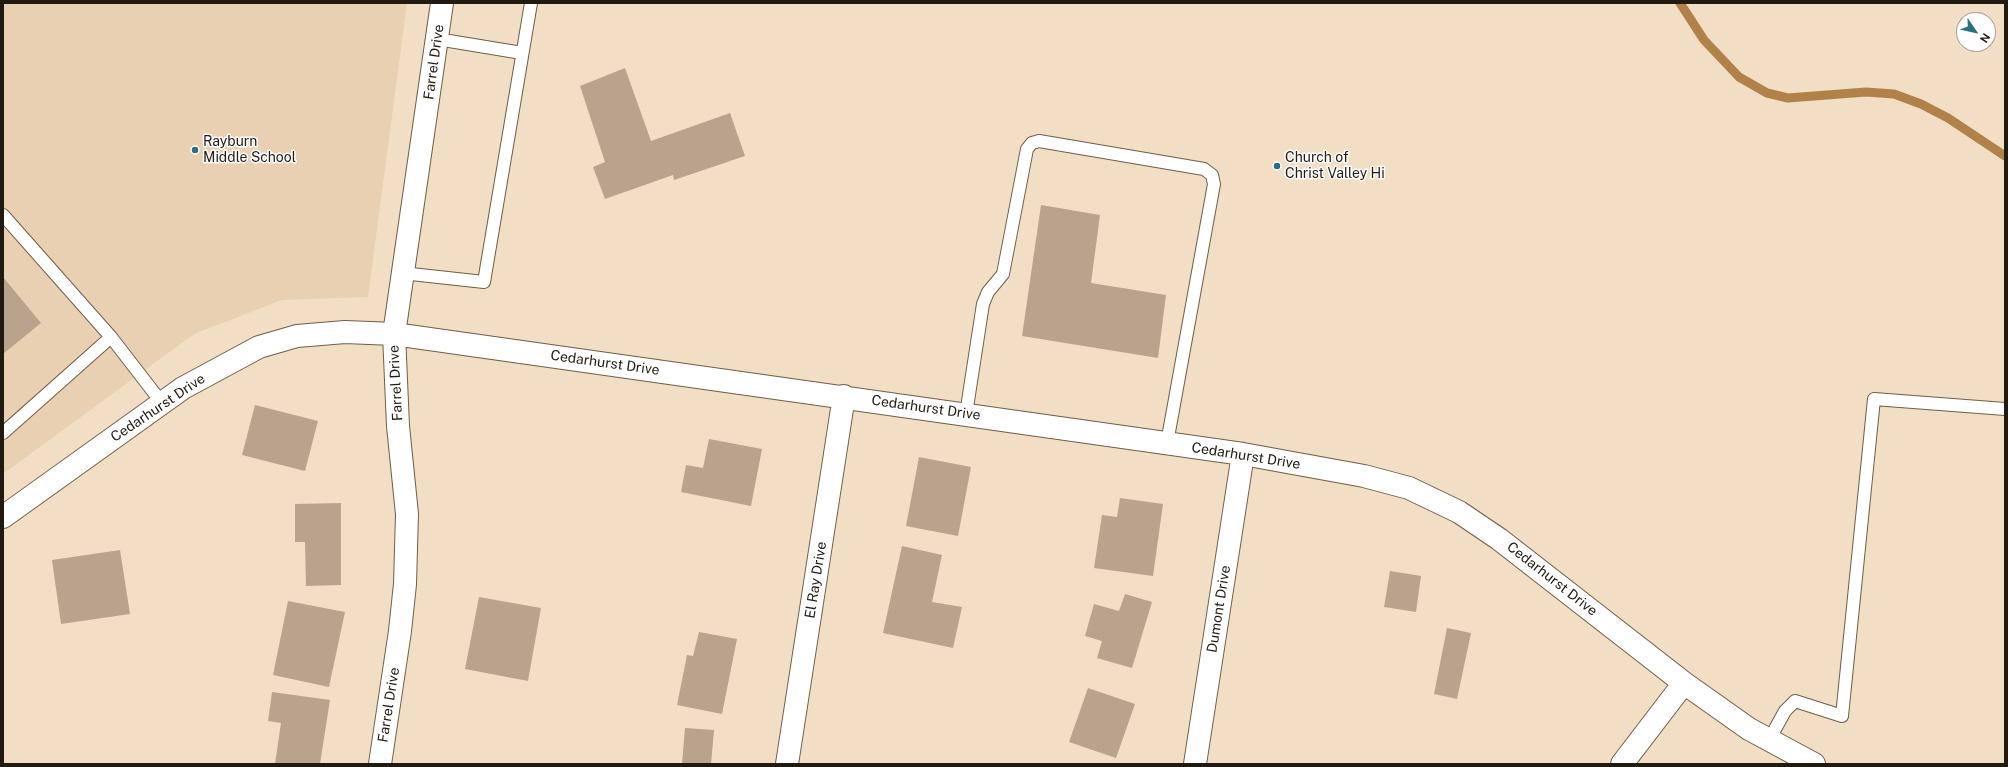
<!DOCTYPE html>
<style>
body{margin:0}
#map{position:relative;width:2008px;height:767px;overflow:hidden;background:#f2ddc5;font-family:"Public Sans",sans-serif}
canvas{display:block}
.frame{position:absolute;inset:0;border:4px solid #211a11;pointer-events:none}
.north{position:absolute;left:1956px;top:12px;width:40px;height:40px;box-sizing:border-box;background:#fff;border:1px solid #a6a3a0;border-radius:50%;rotate:124deg;font-size:11px;font-weight:700;line-height:16px;text-align:center;color:#211a11}
.north::after{content:'';display:block;margin:auto;width:14px;height:18px;background:#2d6e81;clip-path:polygon(50% 0,100% 100%,50% 72%,0 100%)}
</style>
<div id="map">
<canvas width="2008" height="767"></canvas>
<div class="frame"></div>
<div class="north">N</div>
</div>
<script>
const ctx = document.querySelector('canvas').getContext('2d');
ctx.lineJoin = 'round';
function fillPath(path, color) { ctx.fillStyle = color; ctx.fill(path, 'evenodd'); }
const toPath = rows => new Path2D(rows.map(r => 'M' + r).join(''));
function strokePath(path, color, width, dash) { ctx.strokeStyle = color; ctx.lineWidth = width; ctx.lineCap = dash ? 'butt' : 'round'; ctx.setLineDash(dash || []); ctx.stroke(path); }
function write(font, color, halo, rows, align = 'center') {
  ctx.font = font + ' "Public Sans",sans-serif'; ctx.lineWidth = 3; ctx.setLineDash([]); ctx.textBaseline = 'middle'; ctx.strokeStyle = halo; ctx.fillStyle = color; for (const [text, x, y, turn = 0] of rows) {
    ctx.save(); ctx.translate(x, y); ctx.rotate((+turn || 0) * Math.PI / 180); ctx.textAlign = isNaN(turn) ? turn : align; if (halo) ctx.strokeText(text, 0, 0); ctx.fillText(text, 0, 0); ctx.restore();
  }
}
fillPath(toPath([
 [3,3,407,3,368,297,282,300,194,334,3,474]
]), '#ead0b3');
strokePath(toPath([
 [1680,3,1704,40,1739,77,1767,93,1788,98,1866,92,1894,94,1921,104,1948,118,2005,156]
]), '#b08249', 9);
fillPath(toPath([
 [625,68,651,141,730,113,745,156,674,180,673,175,605,199,593,167,605,162,580,86],
 [1041,205,1100,215,1091,283,1166,295,1158,358,1022,336],
 [3,277,41,323,3,354],
 [255,405,318,421,305,471,242,455],
 [709,439,762,449,751,506,681,492,686,465,703,468],
 [919,457,971,467,958,536,906,526],
 [1120,498,1163,504,1153,576,1094,568,1102,515,1117,517],
 [341,503,341,585,306,586,305,542,295,542,295,504],
 [902,546,942,555,932,602,962,607,953,648,883,633],
 [120,550,130,614,61,624,52,560],
 [1390,571,1421,576,1416,612,1384,607],
 [1125,594,1152,602,1132,668,1097,658,1102,641,1085,636,1094,604,1119,611],
 [479,597,541,608,528,681,465,669],
 [288,601,345,612,329,687,273,675],
 [1447,628,1471,633,1457,699,1434,694],
 [699,632,737,639,722,714,677,705,687,655,693,656],
 [1088,688,1135,704,1116,758,1069,742],
 [272,692,330,700,320,764,275,764,281,723,268,721],
 [685,728,714,730,711,764,682,764]
]), '#b8a48d');
const service = toPath([
 [437,39,522,53],
 [3,215,111,337,3,433],
 [402,273,484,282,531,3],
 [111,337,162,403],
 [966,414,983,304,988,292,1003,274,1027,149,1032,143,1039,141,1204,169,1212,175,1214,184,1167,443],
 [1769,740,1785,711,1795,701,1842,716,1874,399,2005,409]
]);
const minor = toPath([
 [3,517,183,388,259,347,297,336,345,332,394,334,1243,454,1364,476,1409,488,1459,512,1499,539,1684,683,1749,729,1814,764],
 [380,764,400,631,405,584,407,514,398,426,394,334,442,3],
 [787,764,844,396],
 [1195,764,1243,454],
 [1622,764,1684,683]
]);
strokePath(service, '#705e49', 14);
strokePath(minor, '#705e49', 24);
strokePath(service, '#fff', 12);
strokePath(minor, '#fff', 22);
for (const [x, y, r, color] of [
 [195,150,4,"#2d6e81"],
 [1277,166,4,"#2d6e81"]
]) { const dot = new Path2D(); dot.arc(x, y, r, 0, 2 * Math.PI); ctx.fillStyle = color; ctx.fill(dot); strokePath(dot, '#fff', 1.5); }
write('14px', '#211a11', '#fff', [
 ["Farrel Drive",434,62,-82],
 ["Cedarhurst Drive",605,363,8],
 ["Farrel Drive",396,383,-93],
 ["Cedarhurst Drive",158,408,-34],
 ["Cedarhurst Drive",926,408,8],
 ["Cedarhurst Drive",1246,456,9],
 ["Cedarhurst Drive",1552,579,38],
 ["El Ray Drive",816,580,-81],
 ["Dumont Drive",1219,609,-81],
 ["Farrel Drive",389,705,-81]
]);
write('14px', '#211a11', '#fff', [
 ["Rayburn",203,142],
 ["Middle School",203,158],
 ["Church of",1285,158],
 ["Christ Valley Hi",1285,174]
], 'left');
</script>
